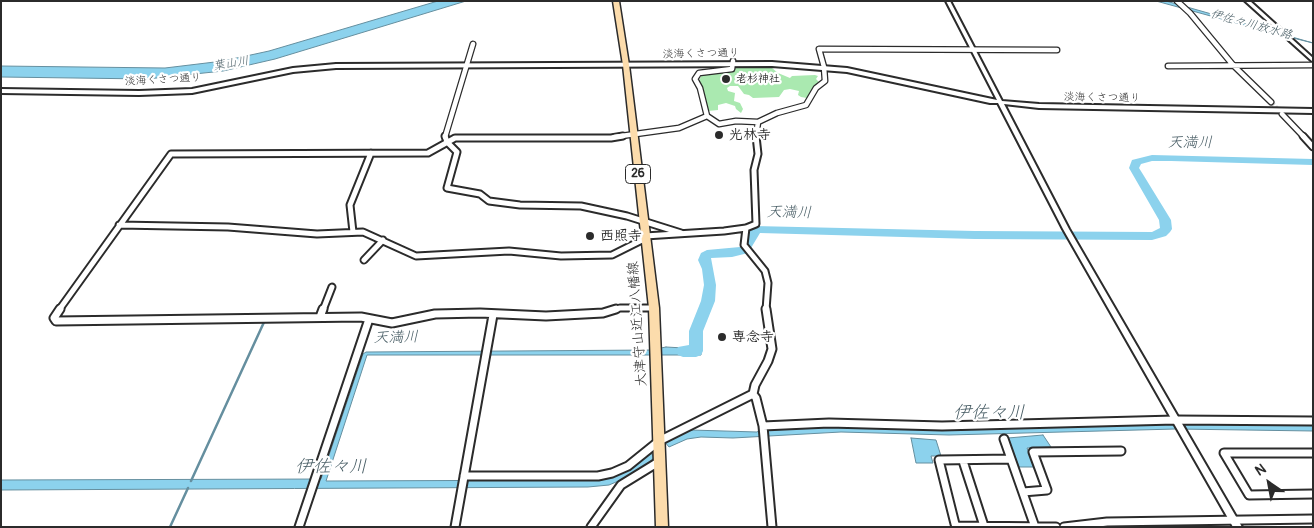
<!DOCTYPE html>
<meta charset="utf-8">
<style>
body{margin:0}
#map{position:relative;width:1314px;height:528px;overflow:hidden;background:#fff;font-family:Pangolin,sans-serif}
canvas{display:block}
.frame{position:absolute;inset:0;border:2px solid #2b2b2b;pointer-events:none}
.north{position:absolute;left:1244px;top:458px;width:50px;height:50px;-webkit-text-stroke:4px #fff;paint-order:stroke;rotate:327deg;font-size:14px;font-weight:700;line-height:20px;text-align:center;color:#2b2b2b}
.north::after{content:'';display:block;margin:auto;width:18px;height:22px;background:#2b2b2b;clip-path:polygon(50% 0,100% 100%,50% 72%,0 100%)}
</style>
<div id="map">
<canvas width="1314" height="528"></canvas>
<div class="frame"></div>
<div class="north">N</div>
</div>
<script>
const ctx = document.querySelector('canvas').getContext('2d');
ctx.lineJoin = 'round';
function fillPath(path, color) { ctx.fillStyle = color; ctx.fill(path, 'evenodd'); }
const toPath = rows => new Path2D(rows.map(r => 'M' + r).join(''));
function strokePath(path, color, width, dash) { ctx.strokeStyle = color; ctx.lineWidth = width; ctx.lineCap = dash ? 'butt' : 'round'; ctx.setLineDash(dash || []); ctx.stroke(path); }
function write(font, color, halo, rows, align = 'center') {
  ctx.font = font + ' Pangolin,"Klee One",sans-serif'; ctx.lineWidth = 4.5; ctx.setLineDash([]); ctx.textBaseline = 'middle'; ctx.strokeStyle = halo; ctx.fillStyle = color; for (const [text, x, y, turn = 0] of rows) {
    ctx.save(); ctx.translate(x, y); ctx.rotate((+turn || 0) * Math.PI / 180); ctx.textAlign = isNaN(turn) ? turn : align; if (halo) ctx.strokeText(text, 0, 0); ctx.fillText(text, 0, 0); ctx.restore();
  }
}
fillPath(toPath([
 [759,67,772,68,778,73,790,78,792,76,815,75,818,76,816,79,819,82,807,98,801,97,798,95,799,91,790,89,784,90,779,97,753,98,749,95,744,94,738,86,730,86,727,88,728,91,735,93,734,101,740,103,743,109,741,113,736,109,735,106,726,103,718,105,718,110,708,111,699,81,702,74,736,68]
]), '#aae9b0');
const water = toPath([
 [438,1,466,1,275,59,223,71,147,79,1,77,1,66,165,68,223,61,269,51,438,1],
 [1156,1,1166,1,1313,43,1269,32,1156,1],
 [666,347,701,349,701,355,367,355,326,481,586,480,601,479,621,473,633,467,649,452,655,457,635,474,609,485,588,487,1,490,1,480,321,479,363,354,366,352,651,350,666,347],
 [1166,423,1313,425,1313,431,1176,429,949,435,841,432,733,438,701,437,687,439,669,447,664,441,691,430,757,432,761,429,807,426,1166,423],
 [1043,435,1051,447,1027,448,1034,467,1019,467,1008,438,1043,435],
 [911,438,936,440,941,456,931,456,933,463,916,463,911,438]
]);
fillPath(water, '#8cd2ed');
strokePath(water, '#658f9f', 1);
strokePath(toPath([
 [191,481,265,320],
 [170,527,188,488]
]), '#658f9f', 2.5);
fillPath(toPath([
 [1152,155,1313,159,1313,165,1171,161,1152,161,1141,164,1139,168,1144,176,1171,220,1172,229,1170,232,1166,236,1152,240,975,239,760,233,748,253,732,257,711,258,716,285,715,301,703,331,703,351,701,355,696,357,683,357,678,355,676,351,678,347,689,345,689,331,701,301,704,285,702,269,698,260,701,253,707,250,740,247,748,229,754,226,975,231,1152,232,1160,228,1159,220,1129,168,1132,160,1152,155]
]), '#8cd2ed');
strokePath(toPath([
 [1271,102,1281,113]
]), '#d5d5d5', 4.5, [4.5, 2]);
const minorFar2 = toPath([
 [1177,1,1190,13,1233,65,1271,102],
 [733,61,732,69,699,73,695,79,700,88,707,116,719,124,736,121,758,122,777,113,806,105,816,88,825,81,824,67,819,49,1057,50],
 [1168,66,1313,65],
 [1282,114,1304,137],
 [445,137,473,44],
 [614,137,679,128,707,116],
 [756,137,758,122]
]);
const minorFar1 = toPath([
 [445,136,447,142,457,152,447,188,480,194,489,201,520,205,581,206,627,216,681,233],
 [1303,136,1313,147],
 [119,225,228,227,317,234,363,232,416,256,509,251,561,256,612,255,646,238],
 [746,228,744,245,765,271,768,283,766,310],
 [353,232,350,205,371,153],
 [645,236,724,231,746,228,756,224,754,170,758,154,756,136],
 [364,260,383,240],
 [59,310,171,154,428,153,455,138,611,138,623,136],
 [323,310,332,287],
 [612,310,620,308,654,308]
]);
const minor = toPath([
 [60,309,54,318,56,321,361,317,392,323,435,314,480,313,546,316,603,313,616,309],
 [766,309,772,349,768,361,755,385,753,394,756,398,763,426,772,527],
 [320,317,323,309],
 [763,426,829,423,942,426,1175,420,1313,421],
 [1004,439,1035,527],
 [1313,453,1224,453,1249,495,1313,494],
 [1011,459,939,460,955,524,957,526,1056,527],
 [963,461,984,526],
 [464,476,598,476,612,473,628,466,659,441,753,394],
 [1023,492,1047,490,1033,452,1121,451],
 [299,527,369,319],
 [455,527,493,315],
 [591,527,621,485,660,461],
 [1064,527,1107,522,1313,519]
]);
const tertiary = toPath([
 [946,1,950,1,1002,101,1039,104,1313,109,1313,113,1039,108,1004,104,1069,229,1242,527,1233,527,1063,229,998,103,990,103,847,72,772,66,336,68,293,72,192,93,139,95,1,93,1,89,139,91,192,89,293,68,336,64,772,62,847,68,997,100,946,1],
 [1245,1,1250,1,1313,58,1313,62,1245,1]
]);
const primary = toPath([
 [613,1,619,1,629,65,659,308,668,527,656,527,649,308,623,65,613,1]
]);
strokePath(minorFar2, '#2b2b2b', 7);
strokePath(minorFar1, '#2b2b2b', 9);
strokePath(minor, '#2b2b2b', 11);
strokePath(tertiary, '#2b2b2b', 4);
strokePath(primary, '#2b2b2b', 3);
strokePath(minorFar2, '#fff', 4.5);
strokePath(minorFar1, '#fff', 5);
strokePath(minor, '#fff', 7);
fillPath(tertiary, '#fff');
fillPath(primary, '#fcdcac');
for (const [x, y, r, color] of [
 [726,79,5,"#2b2b2b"],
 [719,135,5,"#2b2b2b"],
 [590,236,5,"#2b2b2b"],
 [722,337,5,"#2b2b2b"]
]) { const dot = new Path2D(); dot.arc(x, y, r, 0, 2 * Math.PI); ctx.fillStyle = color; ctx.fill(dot); strokePath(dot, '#fff', 2); }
write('11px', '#2b2b2b', '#fff', [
 ["淡海くさつ通り",701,54,-1],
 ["淡海くさつ通り",163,80,-3],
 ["淡海くさつ通り",1102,98,1]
]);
write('bold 11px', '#2b2b2b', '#fff', [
 ["老杉神社",736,79]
], 'left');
write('italic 12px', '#485d65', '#fff', [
 ["伊佐々川放水路",1251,25,15],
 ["葉山川",231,64,-10]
]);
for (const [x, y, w] of [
 [638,174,25]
]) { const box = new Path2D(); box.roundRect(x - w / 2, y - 9.5, w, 19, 4); ctx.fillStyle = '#fff'; ctx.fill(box); strokePath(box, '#2b2b2b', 1); }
write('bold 12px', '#2b2b2b', null, [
 ["26",638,174]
]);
write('bold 14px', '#2b2b2b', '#fff', [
 ["光林寺",729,135],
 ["西照寺",600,236],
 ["専念寺",732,337]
], 'left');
write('14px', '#2b2b2b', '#fff', [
 ["大津守山近江八幡線",638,324,-94]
]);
write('italic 15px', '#485d65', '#fff', [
 ["天満川",1190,143],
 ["天満川",789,213,1],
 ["天満川",396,338,-1]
]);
write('italic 18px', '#485d65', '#fff', [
 ["伊佐々川",989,413],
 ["伊佐々川",331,467]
]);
</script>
